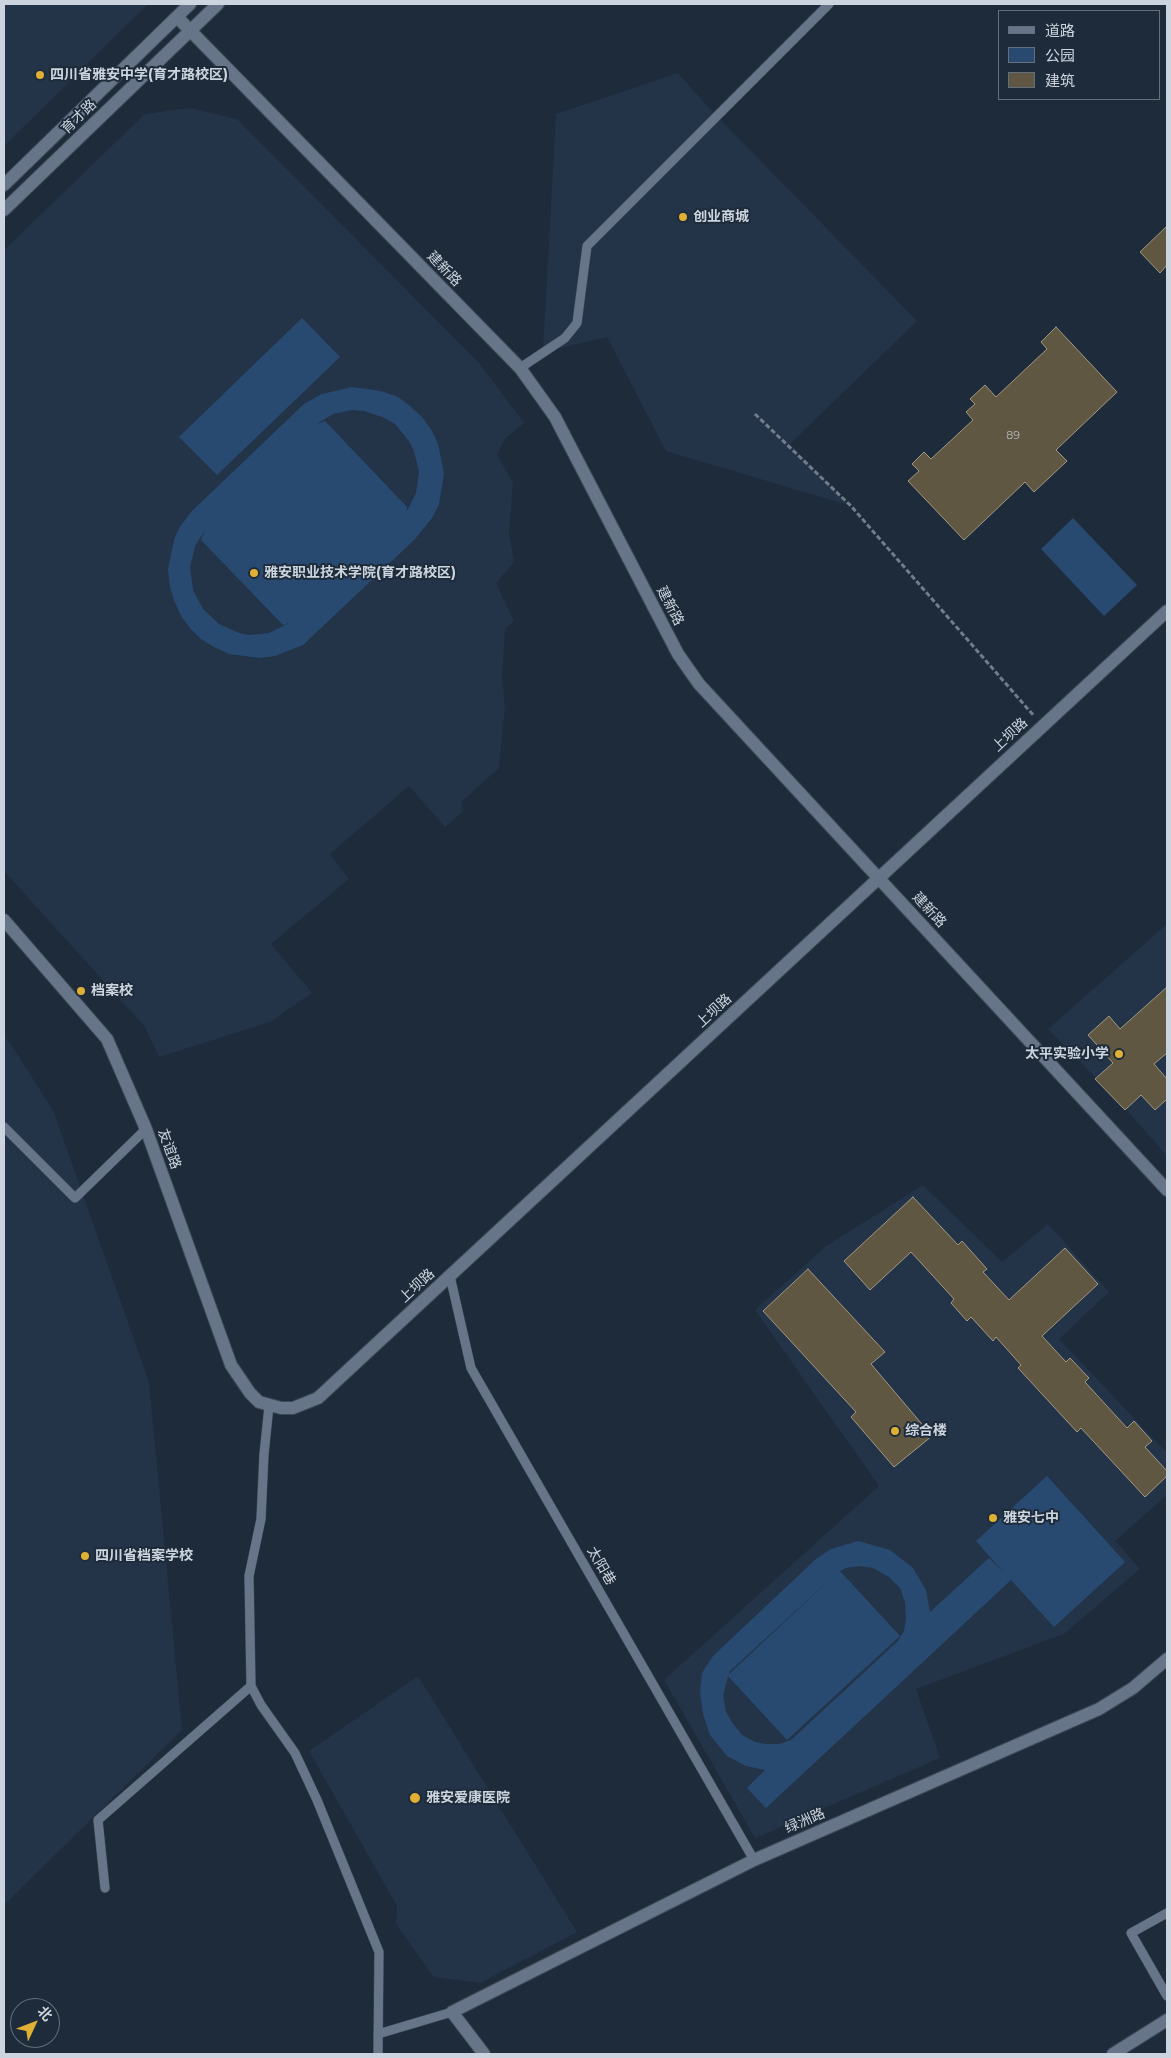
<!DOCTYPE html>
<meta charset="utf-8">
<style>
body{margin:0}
#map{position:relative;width:1171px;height:2058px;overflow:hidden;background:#1e2b3a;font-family:Montserrat,"Noto Sans SC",sans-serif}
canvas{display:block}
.frame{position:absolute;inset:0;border:5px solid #ccd5df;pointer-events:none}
.legend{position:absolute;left:998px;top:10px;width:162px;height:90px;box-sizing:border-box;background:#1e2b3a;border:1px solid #646f7c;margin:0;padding:6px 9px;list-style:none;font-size:15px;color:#ccd5df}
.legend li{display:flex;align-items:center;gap:10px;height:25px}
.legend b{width:25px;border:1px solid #646f7c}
.north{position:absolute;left:10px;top:1998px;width:50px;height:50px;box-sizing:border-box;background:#1e2b3a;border:1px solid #646f7c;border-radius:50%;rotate:47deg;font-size:14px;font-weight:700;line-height:20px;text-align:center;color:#ccd5df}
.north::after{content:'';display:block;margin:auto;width:18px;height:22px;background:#e0b034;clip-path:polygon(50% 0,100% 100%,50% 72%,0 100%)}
</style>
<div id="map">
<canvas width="1171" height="2058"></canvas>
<div class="frame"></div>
<ul class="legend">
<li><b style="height:6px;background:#667588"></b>道路</li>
<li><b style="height:14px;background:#284a71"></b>公园</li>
<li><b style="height:14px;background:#605742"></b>建筑</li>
</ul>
<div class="north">北</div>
</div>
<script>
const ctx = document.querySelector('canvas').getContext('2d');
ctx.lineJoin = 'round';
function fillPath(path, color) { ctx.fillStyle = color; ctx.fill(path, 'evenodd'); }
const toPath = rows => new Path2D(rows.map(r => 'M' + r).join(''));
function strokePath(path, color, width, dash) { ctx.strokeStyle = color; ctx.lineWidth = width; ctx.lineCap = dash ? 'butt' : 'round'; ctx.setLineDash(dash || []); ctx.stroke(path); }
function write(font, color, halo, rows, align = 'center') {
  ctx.font = font + ' Montserrat,"Noto Sans SC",sans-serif'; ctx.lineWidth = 4; ctx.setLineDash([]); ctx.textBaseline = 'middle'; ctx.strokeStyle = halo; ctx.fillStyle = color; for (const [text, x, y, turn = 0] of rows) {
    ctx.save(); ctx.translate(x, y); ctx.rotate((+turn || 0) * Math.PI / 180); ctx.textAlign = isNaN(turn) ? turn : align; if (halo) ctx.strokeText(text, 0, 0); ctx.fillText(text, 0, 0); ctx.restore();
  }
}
fillPath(toPath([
 [4,4,148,4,4,146],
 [678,73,710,109,917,321,790,444,851,506,666,451,607,337,543,352,556,114],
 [189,108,237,119,479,363,524,423,505,439,497,454,513,483,509,532,514,562,496,583,514,621,505,629,502,678,505,707,499,768,461,802,463,811,445,827,409,786,330,854,349,879,271,944,312,993,270,1022,159,1057,145,1027,4,871,4,250,145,114],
 [1167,924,1167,1156,1126,1109,1048,1029],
 [4,1036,12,1046,53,1110,149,1382,182,1730,4,1905],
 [923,1185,1002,1262,1048,1224,1109,1292,1059,1339,1167,1453,1167,1495,1115,1541,1140,1569,1064,1634,916,1689,940,1758,755,1838,664,1680,879,1486,755,1310,826,1246],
 [418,1676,577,1932,480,1983,434,1977,396,1924,397,1906,309,1751]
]), '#233449');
fillPath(toPath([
 [302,318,340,357,217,475,179,437],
 [352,387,381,391,398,397,410,406,422,417,432,431,438,444,444,474,439,504,432,518,415,539,303,645,275,656,260,658,229,654,214,647,201,639,190,628,181,616,174,600,170,587,168,569,174,540,179,528,192,511,304,404,322,394],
 [352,410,364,411,385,418,395,424,409,441,414,451,419,472,416,493,407,511,407,507,325,421,315,425,333,414],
 [205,530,201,540,283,625,291,622,269,633,250,635,239,633,219,624,203,609,193,590,190,568,195,546],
 [1073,518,1137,585,1104,616,1041,549],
 [1047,1476,1125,1562,1054,1627,1011,1580,766,1808,747,1788,765,1770,746,1766,727,1756,710,1735,703,1714,700,1691,702,1673,713,1656,816,1559,831,1549,858,1541,890,1550,913,1568,926,1590,930,1612,989,1558,1005,1574,976,1541],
 [859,1566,873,1568,889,1577,900,1588,905,1602,906,1619,904,1631,898,1641,791,1740,779,1744,766,1744,755,1742,742,1735,733,1724,726,1712,723,1696,728,1676,787,1740,900,1636,840,1571,846,1568],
 [837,1573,729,1674,729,1672]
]), '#284a71');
const building = toPath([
 [1167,226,1167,265,1160,273,1140,252,1167,226],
 [1056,327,1117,392,1056,450,1067,461,1034,492,1025,482,964,540,908,481,919,471,912,464,924,452,931,459,973,420,966,412,975,404,970,399,985,385,996,397,1047,349,1041,342,1056,327],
 [1167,987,1167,1053,1154,1064,1167,1079,1167,1099,1155,1110,1141,1095,1125,1110,1095,1079,1113,1063,1088,1035,1109,1016,1120,1029,1167,987],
 [913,1197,958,1245,962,1241,987,1269,983,1272,1009,1300,1065,1248,1098,1284,1042,1336,1066,1362,1070,1358,1089,1378,1085,1382,1127,1428,1134,1421,1152,1441,1145,1447,1167,1471,1167,1476,1145,1497,1081,1428,1077,1432,1018,1368,1021,1365,996,1337,993,1341,971,1317,967,1321,951,1303,954,1299,911,1252,870,1290,844,1261,913,1197],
 [808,1269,885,1352,871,1364,932,1436,894,1467,851,1417,856,1412,763,1311,808,1269]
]);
fillPath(building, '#605742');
strokePath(building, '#a39882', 1);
const lane = toPath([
 [520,368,565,338,577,323,587,246,829,4],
 [4,1127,75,1198,146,1129],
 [450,1276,471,1368,754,1860],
 [269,1406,264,1454,261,1519,249,1576,251,1686,261,1705,295,1753,317,1800,379,1952,378,2054],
 [105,1888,98,1820,251,1686],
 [1167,1913,1131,1933,1167,1996],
 [378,2034,452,2012]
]);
const street = toPath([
 [484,2054,452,2012,754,1860,1099,1709,1133,1688,1167,1659],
 [1113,2054,1167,2020]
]);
const secondary = toPath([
 [177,17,520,368,555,417,678,654,699,684,1167,1190],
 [4,185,190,4],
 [4,210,218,4],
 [4,920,107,1039,146,1129,231,1365,250,1393,259,1402,281,1408,293,1408,318,1398,1167,611]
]);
strokePath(lane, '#3e4956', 10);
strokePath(street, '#3e4956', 14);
strokePath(secondary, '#3e4956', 14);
strokePath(toPath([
 [755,414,851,506,1034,716]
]), '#727d89', 3, [5, 2.5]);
strokePath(lane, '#667588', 9);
strokePath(street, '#667588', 12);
strokePath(secondary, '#667588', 12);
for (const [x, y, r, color] of [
 [40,75,5,"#e0b034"],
 [683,217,5,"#e0b034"],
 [254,573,5,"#e0b034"],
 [81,991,5,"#e0b034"],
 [1119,1054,5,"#e0b034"],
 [895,1431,5,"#e0b034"],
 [993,1518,5,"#e0b034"],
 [85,1556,5,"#e0b034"],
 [415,1798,6,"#e0b034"]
]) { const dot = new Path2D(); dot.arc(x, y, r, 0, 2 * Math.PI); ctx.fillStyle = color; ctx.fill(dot); strokePath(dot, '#1e2b3a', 2); }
write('11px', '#b1b6b8', null, [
 ["89",1013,436]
]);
write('bold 14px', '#ccd5df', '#1e2b3a', [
 ["四川省雅安中学(育才路校区)",50,75],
 ["创业商城",693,217],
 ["雅安职业技术学院(育才路校区)",264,573],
 ["档案校",91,991],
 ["太平实验小学",1109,1054,"right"],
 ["综合楼",905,1431],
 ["雅安七中",1003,1518],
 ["四川省档案学校",95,1556],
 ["雅安爱康医院",426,1798]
], 'left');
write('14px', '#ccd5df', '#1e2b3a', [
 ["育才路",79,117,-44],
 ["建新路",444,269,46],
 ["建新路",670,606,63],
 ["上坝路",1010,735,-43],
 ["建新路",929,910,47],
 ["上坝路",714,1011,-43],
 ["友谊路",169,1149,70],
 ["上坝路",417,1286,-43],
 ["太阳巷",601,1566,60],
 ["绿洲路",805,1821,-23]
]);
</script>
